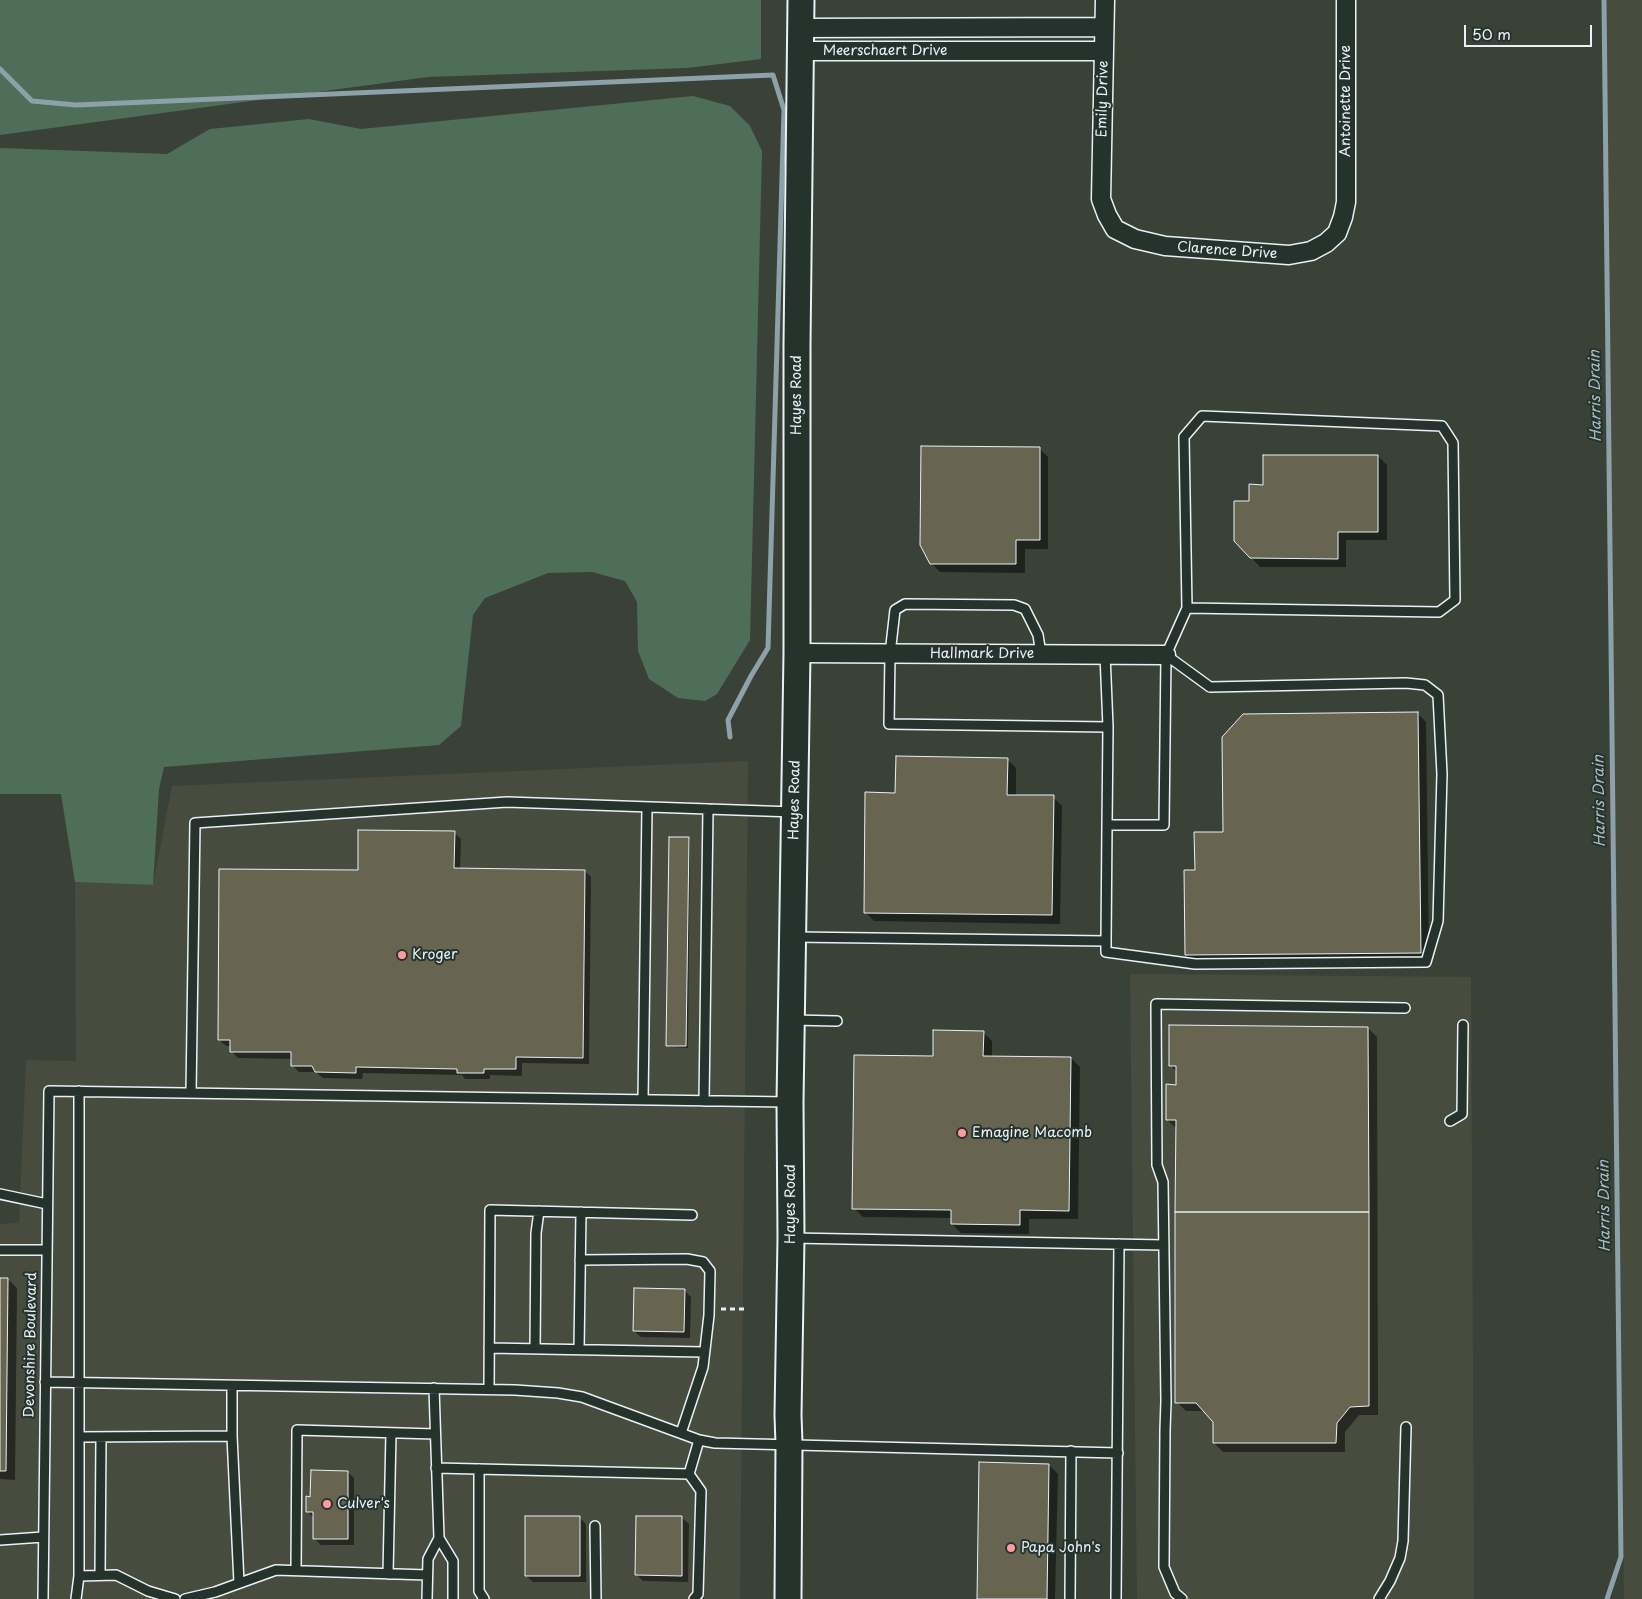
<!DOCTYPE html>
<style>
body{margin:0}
#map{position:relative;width:1642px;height:1599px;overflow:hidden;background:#3a4238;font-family:"Playpen Sans",sans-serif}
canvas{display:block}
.scale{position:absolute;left:1464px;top:25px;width:128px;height:22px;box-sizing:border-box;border:2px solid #e8f1f8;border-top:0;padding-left:6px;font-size:15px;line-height:18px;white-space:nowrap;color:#e8f1f8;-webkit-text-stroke:4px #26332d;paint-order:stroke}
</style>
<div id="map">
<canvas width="1642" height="1599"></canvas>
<div class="scale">50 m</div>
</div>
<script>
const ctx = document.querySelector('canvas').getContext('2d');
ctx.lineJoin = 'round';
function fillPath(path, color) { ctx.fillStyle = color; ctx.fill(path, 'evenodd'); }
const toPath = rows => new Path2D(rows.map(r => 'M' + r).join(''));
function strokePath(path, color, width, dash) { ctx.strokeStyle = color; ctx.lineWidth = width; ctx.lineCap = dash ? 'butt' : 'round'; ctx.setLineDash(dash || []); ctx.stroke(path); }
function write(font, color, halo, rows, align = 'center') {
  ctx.font = font + ' "Playpen Sans",sans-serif'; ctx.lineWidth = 4; ctx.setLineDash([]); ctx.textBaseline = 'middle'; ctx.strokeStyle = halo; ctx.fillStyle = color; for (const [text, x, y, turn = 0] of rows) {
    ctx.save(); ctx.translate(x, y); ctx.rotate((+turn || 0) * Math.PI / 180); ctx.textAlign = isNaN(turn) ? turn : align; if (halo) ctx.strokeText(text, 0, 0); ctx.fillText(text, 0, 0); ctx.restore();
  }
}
fillPath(toPath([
 [1604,0,1642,0,1642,1599,1624,1599],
 [748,761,740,1599,0,1599,0,1224,19,1223,26,1060,76,1061,75,882,153,885,172,786],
 [1130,974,1471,977,1474,1599,1137,1599]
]), '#484c3f');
fillPath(toPath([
 [0,0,761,0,761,59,687,68,428,77,0,135],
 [693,96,730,106,750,126,762,151,750,640,717,694,705,701,678,698,649,679,638,651,637,602,625,581,592,572,548,573,485,598,473,615,461,726,439,745,164,767,159,789,153,885,75,882,61,794,0,794,0,148,167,154,210,129,309,119,361,129]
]), '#4f6e58');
fillPath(toPath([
 [1039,448,1048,457,1048,549,1025,549,1025,573,940,572,931,563],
 [1378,456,1387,465,1387,540,1346,540,1346,567,1260,567,1251,557,1251,502,1265,486],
 [1417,713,1426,722,1429,961,1195,964,1186,955,1196,872,1224,833],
 [1007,759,1016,768,1016,796,1053,797,1062,806,1060,924,874,921,865,912,897,794],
 [454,832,461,839,460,870,585,871,591,877,589,1064,522,1063,522,1076,490,1075,490,1079,465,1079,462,1075,363,1073,362,1079,323,1078,316,1072,299,1072,292,1065,292,1059,238,1058,232,1052,232,1046,226,1046,219,1040,359,871],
 [688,838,690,840,688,1048,669,1047,668,1045],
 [1368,1028,1377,1037,1378,1415,1359,1415,1345,1432,1345,1452,1223,1452,1214,1443,1215,1421,1205,1411,1186,1411,1177,1402,1177,1129,1167,1120,1177,1086,1177,1072,1170,1065],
 [983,1032,992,1041,992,1058,1071,1058,1080,1067,1078,1219,1029,1219,1029,1234,961,1233,952,1224,952,1218,863,1217,854,1208,934,1057],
 [0,1279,8,1279,17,1288,15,1480,0,1479],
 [684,1290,691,1297,690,1338,641,1337,634,1331],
 [1049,1465,1058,1474,1055,1599,978,1599],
 [348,1472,354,1478,354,1545,321,1545,314,1538,314,1518,308,1512],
 [579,1517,586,1524,586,1582,533,1582,526,1576],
 [682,1518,689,1524,688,1582,643,1581,637,1575]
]), '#0007');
strokePath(toPath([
 [1604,0,1621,1557,1607,1599],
 [0,69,32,101,76,105,773,75,784,110,768,648,751,676,728,720,730,737]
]), '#8ca1a9', 5);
const building = toPath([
 [921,446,1040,447,1040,540,1016,540,1016,564,930,564,920,545,921,446],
 [1263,455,1378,455,1378,532,1338,532,1338,559,1250,558,1234,541,1234,501,1249,501,1249,484,1263,485,1263,455],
 [1418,712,1421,953,1185,955,1184,870,1195,870,1194,832,1223,832,1222,737,1243,714,1418,712],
 [896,756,1008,758,1007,795,1054,795,1052,915,864,913,865,792,895,793,896,756],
 [358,830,455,831,454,868,585,870,583,1058,516,1057,516,1069,484,1069,484,1073,457,1073,457,1069,356,1067,356,1073,315,1072,312,1066,291,1066,291,1052,230,1052,230,1040,218,1040,219,869,358,870,358,830],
 [669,837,689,837,686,1046,666,1046,669,837],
 [1169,1025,1368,1027,1369,1212,1175,1212,1176,1120,1166,1120,1166,1084,1176,1085,1176,1066,1169,1066,1169,1025],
 [933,1030,984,1031,983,1056,1071,1057,1069,1211,1020,1210,1020,1225,951,1224,951,1210,852,1209,854,1055,933,1056,933,1030],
 [1175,1212,1369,1212,1369,1406,1350,1407,1337,1423,1336,1443,1213,1443,1213,1422,1196,1403,1175,1403,1175,1212],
 [0,1278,8,1278,6,1471,0,1471,0,1278],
 [634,1288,685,1289,684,1332,633,1331,634,1288],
 [979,1462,1049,1464,1047,1599,977,1599,979,1462],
 [311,1470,348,1471,348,1539,313,1539,313,1512,306,1512,306,1496,310,1497,311,1470],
 [525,1516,580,1516,580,1576,525,1576,525,1516],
 [636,1516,682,1516,682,1576,635,1575,636,1516]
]);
fillPath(building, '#676450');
strokePath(building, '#e8f1f8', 1);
const lane = toPath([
 [1041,654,1038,635,1025,609,1014,605,905,604,895,610,890,654,889,724,1108,727,1105,654],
 [1166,655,1187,608,1184,437,1202,416,1442,426,1453,443,1455,600,1439,612,1187,608],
 [1107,825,1164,825,1166,655,1210,687,1406,683,1425,685,1438,695,1442,774,1438,921,1426,962,1195,964,1106,952,1106,941,1107,825,1108,727],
 [794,937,1106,941],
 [793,1020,837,1021],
 [191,1093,195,823,507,802,794,812],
 [643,1100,647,807],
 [704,1101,708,809],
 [1450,1121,1462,1114,1463,1025],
 [0,1194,47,1204],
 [792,1238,1164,1245],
 [0,1250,46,1250],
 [580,1260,687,1259,703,1262,710,1271,709,1315,703,1367,681,1433],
 [489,1348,704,1352],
 [535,1349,536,1233,539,1211],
 [579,1349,581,1212],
 [45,1382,515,1390,558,1393,582,1397,699,1440,715,1443,1118,1453],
 [434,1388,439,1538,453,1561,453,1599],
 [489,1389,490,1210,692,1215],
 [232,1436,239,1583],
 [79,1437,232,1436,232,1386],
 [436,1468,689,1474,701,1491,698,1594,694,1599],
 [479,1469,479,1591,484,1599],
 [689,1474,699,1440],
 [595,1526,596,1599],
 [0,1540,43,1537],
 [296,1570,297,1430,435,1434],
 [388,1574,391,1433],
 [100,1575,101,1437],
 [79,1576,116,1575,148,1591,175,1599],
 [43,1599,49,1091,788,1102],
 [76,1599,79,1576,79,1091],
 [185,1599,215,1592,276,1570,427,1575],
 [427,1599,428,1559,439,1538],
 [1070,1599,1071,1451],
 [1116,1599,1119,1244],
 [1182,1599,1175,1593,1164,1567,1165,1430,1166,1401,1163,1182,1157,1165,1156,1004,1405,1008],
 [1379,1599,1390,1581,1400,1558,1403,1541,1406,1427]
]);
const street = toPath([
 [1105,0,1101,199,1107,215,1115,229,1135,239,1165,246,1289,255,1311,251,1326,243,1337,233,1343,217,1346,202,1346,0],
 [801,28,1104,27],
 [801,51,1104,51],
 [797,653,1166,655]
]);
const secondary = toPath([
 [788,1599,789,1444,788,1415,791,1238,790,1102,797,653,797,345,801,0]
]);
strokePath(lane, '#e8f1f8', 12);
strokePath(street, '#e8f1f8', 21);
strokePath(secondary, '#e8f1f8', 29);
strokePath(toPath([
 [721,1309,748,1309]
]), '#e8f1f8', 3, [5, 4]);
strokePath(lane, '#26332d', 9);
strokePath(street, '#26332d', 18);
strokePath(secondary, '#26332d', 25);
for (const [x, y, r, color] of [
 [402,955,5,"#ff9aa2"],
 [962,1133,5,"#ff9aa2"],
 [327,1504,5,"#ff9aa2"],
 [1011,1548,5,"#ff9aa2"]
]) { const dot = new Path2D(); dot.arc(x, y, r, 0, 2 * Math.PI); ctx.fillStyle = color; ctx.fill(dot); strokePath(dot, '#26332d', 2); }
write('14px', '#e8f1f8', '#26332d', [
 ["Meerschaert Drive",885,51],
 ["Emily Drive",1103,99,-89],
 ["Antoinette Drive",1346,101,-90],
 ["Clarence Drive",1227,251,4],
 ["Hayes Road",797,395,-90],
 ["Hallmark Drive",982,654],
 ["Hayes Road",795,800,-89],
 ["Hayes Road",791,1204,-90],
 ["Devonshire Boulevard",31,1345,-89]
]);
write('14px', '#e8f1f8', '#26332d', [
 ["Kroger",412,955],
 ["Emagine Macomb",972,1133],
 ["Culver's",337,1504],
 ["Papa John's",1021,1548]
], 'left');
write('italic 15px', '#abbcc4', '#26332d', [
 ["Harris Drain",1596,396,-91],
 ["Harris Drain",1600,801,-91],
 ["Harris Drain",1605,1206,-91]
]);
</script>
